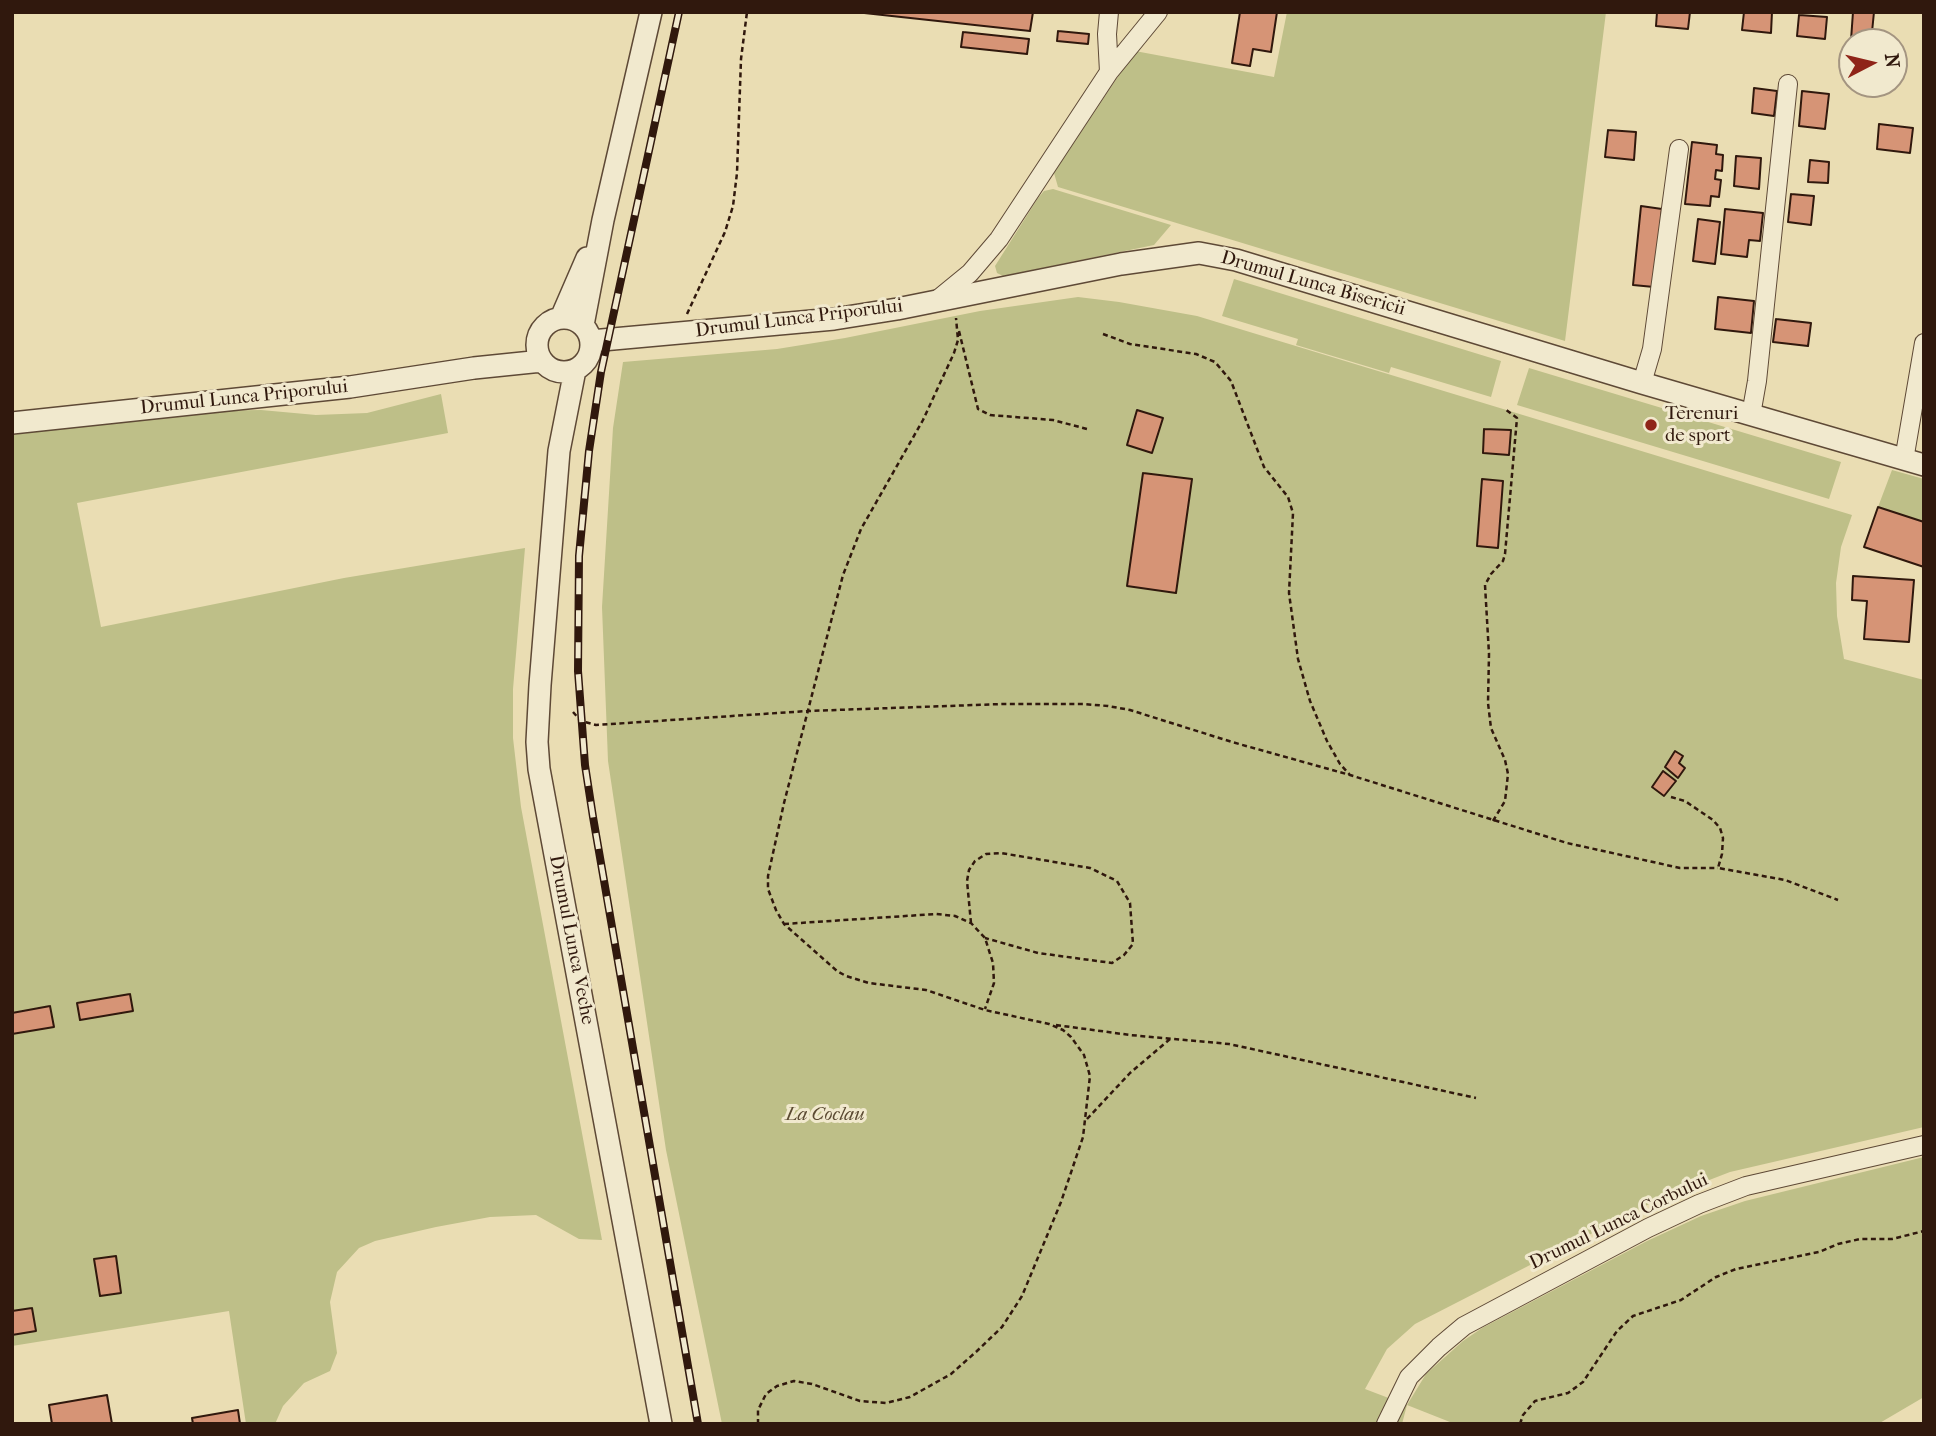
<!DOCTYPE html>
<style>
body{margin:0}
#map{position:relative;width:1936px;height:1436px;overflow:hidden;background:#eaddb3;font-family:"IM FELL French Canon",serif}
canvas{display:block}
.frame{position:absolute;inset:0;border:14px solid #30180d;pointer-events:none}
.north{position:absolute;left:1838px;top:28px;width:70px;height:70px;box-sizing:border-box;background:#f1e9ce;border:2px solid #a49581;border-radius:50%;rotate:83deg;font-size:19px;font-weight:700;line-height:28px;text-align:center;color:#30180d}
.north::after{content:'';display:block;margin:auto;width:24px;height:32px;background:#8f2418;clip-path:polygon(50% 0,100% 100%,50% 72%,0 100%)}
</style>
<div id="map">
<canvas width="1936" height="1436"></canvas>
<div class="frame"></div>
<div class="north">N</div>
</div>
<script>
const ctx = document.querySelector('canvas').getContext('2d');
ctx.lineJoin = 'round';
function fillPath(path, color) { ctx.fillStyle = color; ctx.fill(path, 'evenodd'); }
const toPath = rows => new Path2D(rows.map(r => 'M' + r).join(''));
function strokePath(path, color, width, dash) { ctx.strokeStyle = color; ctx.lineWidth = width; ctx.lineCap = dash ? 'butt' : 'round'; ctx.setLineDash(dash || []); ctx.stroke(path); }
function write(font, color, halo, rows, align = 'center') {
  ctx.font = font + ' "IM FELL French Canon",serif'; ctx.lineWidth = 6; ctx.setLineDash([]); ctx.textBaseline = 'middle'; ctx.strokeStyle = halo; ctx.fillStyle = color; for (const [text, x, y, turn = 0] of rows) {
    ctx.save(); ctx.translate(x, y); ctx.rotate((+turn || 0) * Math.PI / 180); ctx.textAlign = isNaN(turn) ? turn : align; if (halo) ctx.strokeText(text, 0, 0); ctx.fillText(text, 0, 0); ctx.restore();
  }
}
fillPath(toPath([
 [1287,12,1606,12,1565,341,1058,187,1054,173,1135,51,1274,77],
 [1053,189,1171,225,1154,245,1003,276,997,273,995,266,1038,198,1044,191],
 [1234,279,1501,361,1491,397,1391,367,1389,373,1296,345,1298,339,1222,316],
 [1078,297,1119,302,1197,316,1852,515,1841,547,1836,583,1837,616,1844,659,1924,680,1924,1127,1730,1172,1655,1201,1415,1324,1387,1349,1365,1389,1407,1405,1426,1374,1463,1341,1482,1328,1647,1241,1701,1216,1745,1201,1924,1157,1924,1397,1878,1424,1455,1424,1407,1405,1402,1424,722,1424,666,1150,608,761,602,607,613,428,623,362,777,349,845,338,980,311],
 [1529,368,1841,462,1829,499,1517,405],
 [441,394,448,433,77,503,101,627,344,578,525,548,513,689,513,738,521,807,602,1240,579,1239,536,1215,490,1217,436,1227,375,1241,359,1248,337,1272,330,1302,337,1353,330,1371,304,1383,283,1406,275,1424,246,1424,229,1311,12,1346,12,435,196,411,261,410,316,415,367,413],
 [1892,470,1924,479,1924,522,1878,507]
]), '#bebf88');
const building = toPath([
 [855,12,1033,12,1030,31,855,12],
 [1240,12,1277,12,1271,52,1253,49,1250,66,1232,63,1240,12],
 [1657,12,1690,12,1688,29,1656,26,1657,12],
 [1744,12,1772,12,1771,33,1742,30,1744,12],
 [1853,12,1874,12,1871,42,1851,40,1853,12],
 [1799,15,1827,17,1825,39,1797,36,1799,15],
 [1058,31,1089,34,1088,44,1057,41,1058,31],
 [963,32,1029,39,1027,54,961,47,963,32],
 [1754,88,1777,91,1774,116,1752,113,1754,88],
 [1802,91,1829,94,1825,129,1799,126,1802,91],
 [1879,124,1913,128,1910,153,1877,149,1879,124],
 [1608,130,1636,132,1634,160,1605,157,1608,130],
 [1692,142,1717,145,1716,154,1723,155,1722,171,1716,170,1715,179,1721,180,1719,197,1711,196,1710,206,1685,204,1692,142],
 [1736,156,1761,158,1759,189,1734,186,1736,156],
 [1810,160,1829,162,1828,183,1808,182,1810,160],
 [1791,194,1814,196,1811,225,1788,222,1791,194],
 [1641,206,1662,209,1654,287,1633,285,1641,206],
 [1725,209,1763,213,1760,241,1749,240,1747,257,1721,254,1725,209],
 [1698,219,1720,222,1715,264,1693,261,1698,219],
 [1718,297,1754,301,1751,333,1715,329,1718,297],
 [1776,319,1811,323,1808,346,1773,342,1776,319],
 [1137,410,1163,418,1152,453,1127,445,1137,410],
 [1484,429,1511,430,1509,455,1483,453,1484,429],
 [1143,473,1192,479,1176,593,1127,586,1143,473],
 [1482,479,1503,481,1498,548,1477,546,1482,479],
 [1878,507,1924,522,1924,567,1864,547,1878,507],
 [1853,576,1914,580,1909,642,1864,639,1867,601,1852,600,1853,576],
 [1675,751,1683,756,1679,763,1685,768,1678,778,1665,767,1675,751],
 [1663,771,1676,781,1664,796,1652,787,1663,771],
 [130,994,133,1011,80,1020,77,1003,130,994],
 [50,1006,54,1027,12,1034,12,1013,50,1006],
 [116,1256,121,1293,100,1296,94,1259,116,1256],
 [32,1308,36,1331,12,1335,12,1311,32,1308],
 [107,1395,112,1424,52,1424,49,1405,107,1395],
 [238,1410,240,1424,193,1424,192,1418,238,1410]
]);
fillPath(building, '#d69476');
strokePath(building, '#30180d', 2);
const minor = toPath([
 [1109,12,1107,34,1109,72],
 [937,300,970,273,999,239,1109,72,1158,12],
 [1642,383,1652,349,1679,149],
 [1751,415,1757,381,1788,84],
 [1904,460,1924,343],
 [1386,1424,1409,1377,1439,1347,1464,1326,1648,1228,1699,1204,1746,1186,1924,1145]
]);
const tertiary = toPath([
 '537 345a27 27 0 1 1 54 0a27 27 0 1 1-54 0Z',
 [561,318,587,258],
 [583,325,603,220,651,12],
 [591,341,834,319,897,309,1121,264,1199,253,1236,260,1642,383,1924,465],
 [575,370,559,451,540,685,537,742,539,769,661,1424],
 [12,423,350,387,474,368,542,361]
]);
strokePath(minor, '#5e4936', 20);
strokePath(tertiary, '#5e4936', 24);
strokePath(toPath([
 [687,314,725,232,733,206,737,173,741,59,747,12],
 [959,331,978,409,990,415,1053,420,1087,429],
 [1103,334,1130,344,1196,354,1215,362,1231,381,1264,467,1288,497,1293,513,1289,593,1298,659,1310,701,1327,741,1340,764,1350,775],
 [573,712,581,721,596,725,808,711,1003,704,1083,704,1108,706,1130,710,1232,742,1350,775,1567,843,1680,868,1718,868],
 [1671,797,1685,801,1713,820,1720,828,1723,838,1722,854,1718,868,1785,880,1838,900],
 [1493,821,1505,801,1508,774,1505,760,1491,728,1488,703,1489,654,1485,585,1491,574,1503,561,1505,554,1517,418,1505,409],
 [971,923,967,881,969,870,975,861,986,854,1001,853,1090,868,1117,881,1130,903,1133,944,1124,955,1112,963,1038,953,985,938],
 [784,924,936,914,955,916,971,923,985,938,993,963,994,983,985,1009],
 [1056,1025,1130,1035,1229,1044,1476,1098],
 [1087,1119,1130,1073,1170,1039],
 [758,1424,758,1410,766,1394,777,1386,794,1381,812,1384,860,1401,886,1403,910,1397,951,1374,977,1351,1002,1327,1022,1296,1061,1202,1083,1137,1090,1076,1084,1055,1071,1037,1063,1030,1049,1024,985,1010,926,990,869,983,846,976,837,971,784,924,776,910,768,889,768,876,784,803,843,575,861,529,923,420,954,353,958,340,956,318],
 [1520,1424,1523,1415,1535,1401,1568,1393,1583,1382,1617,1331,1633,1316,1681,1300,1716,1277,1736,1269,1819,1252,1838,1244,1860,1239,1892,1239,1924,1231]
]), '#30180d', 2.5, [5, 3.5]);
strokePath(minor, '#f1e9ce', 18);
strokePath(tertiary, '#f1e9ce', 21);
const rail = toPath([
 [679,12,601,372,589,451,579,556,578,671,585,765,593,817,698,1424]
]);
strokePath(rail, '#30180d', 8);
strokePath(rail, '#f1e9ce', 5, [16]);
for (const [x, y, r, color] of [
 [1651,425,7,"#8f2418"]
]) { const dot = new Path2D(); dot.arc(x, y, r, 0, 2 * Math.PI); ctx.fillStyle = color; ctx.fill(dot); strokePath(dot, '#f1e9ce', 2.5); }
write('19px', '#30180d', '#f1e9ce', [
 ["Drumul Lunca Bisericii",1313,284,16],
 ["Drumul Lunca Priporului",799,319,-7],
 ["Drumul Lunca Priporului",244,398,-6],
 ["Drumul Lunca Veche",571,940,79],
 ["Drumul Lunca Corbului",1619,1222,-26]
]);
write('19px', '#30180d', '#f1e9ce', [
 ["Terenuri",1665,414],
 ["de sport",1665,436]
], 'left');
write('italic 19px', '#5b4a32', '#f1e9ce', [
 ["La Coclau",825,1115]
]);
</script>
